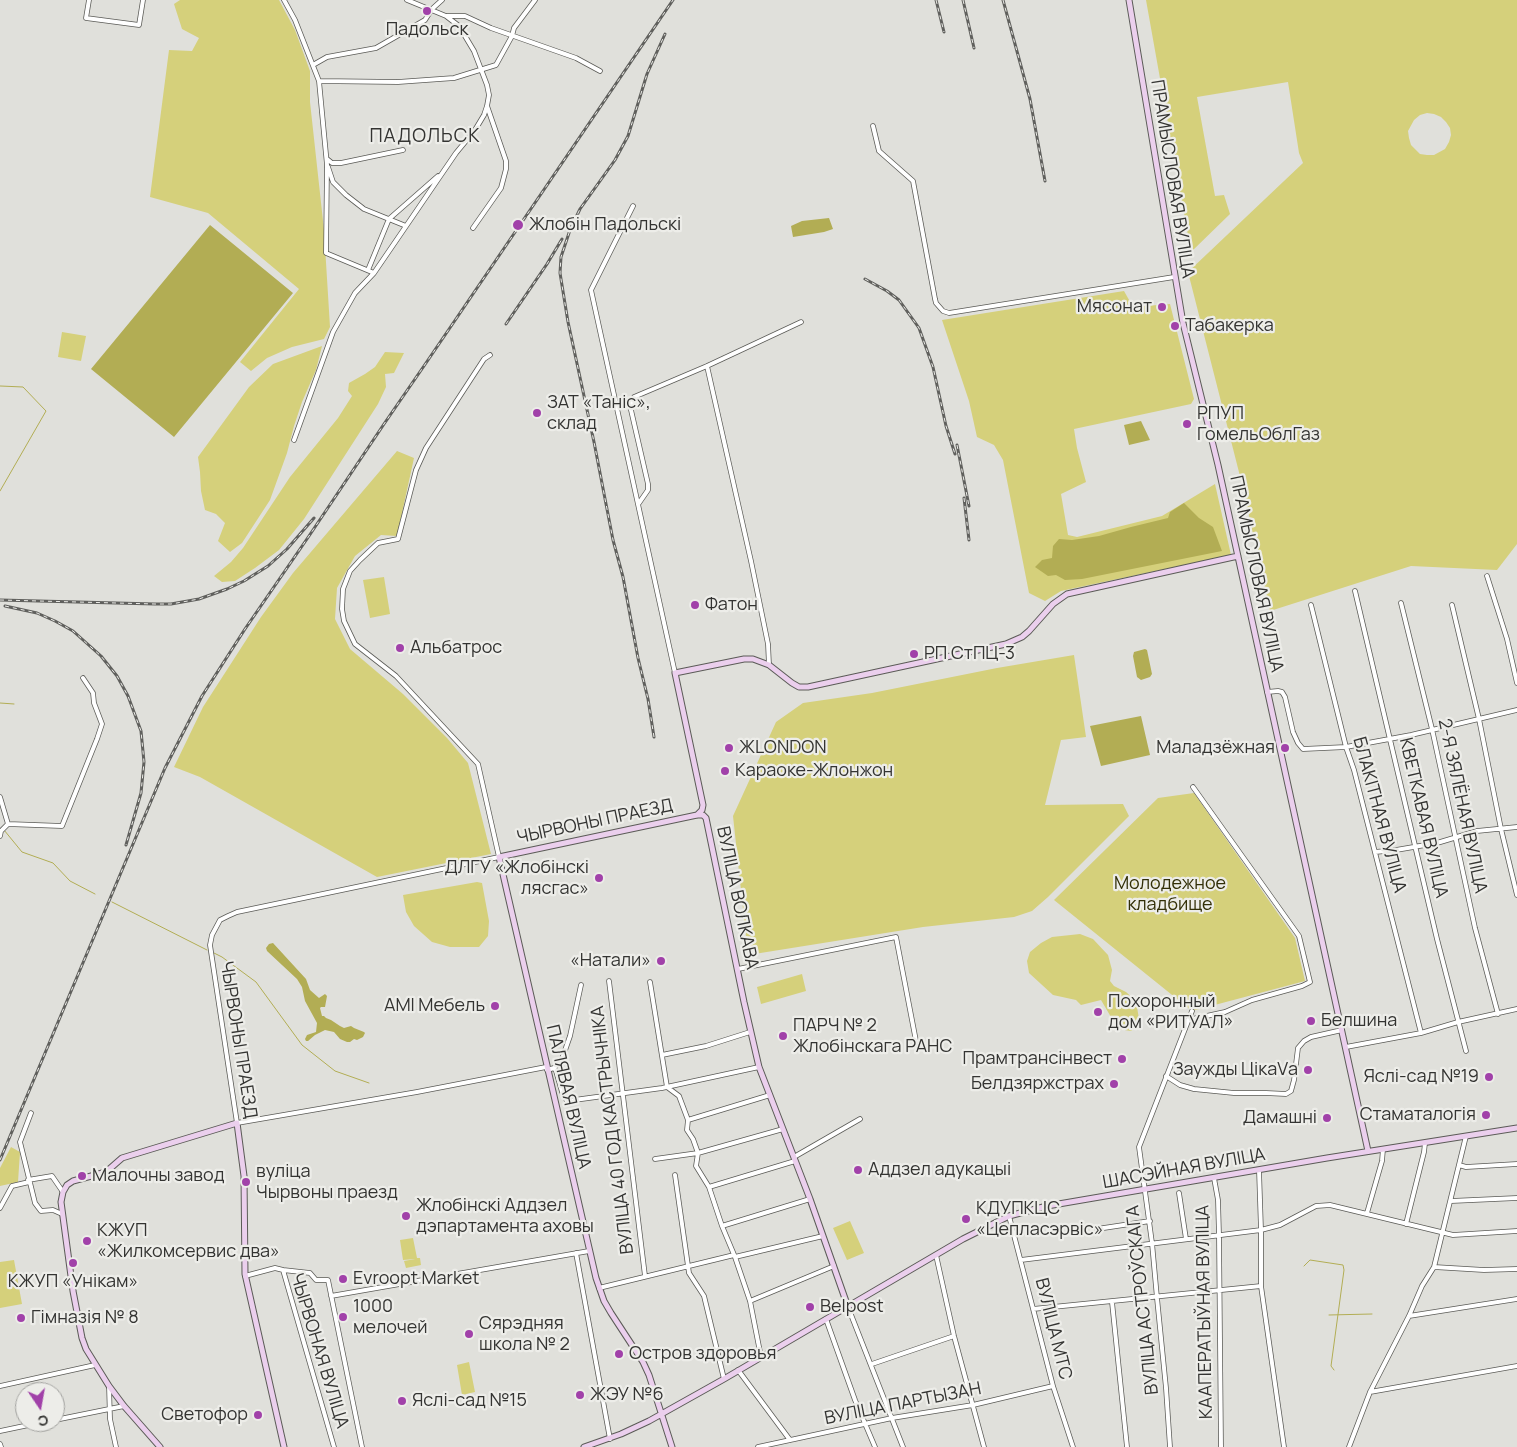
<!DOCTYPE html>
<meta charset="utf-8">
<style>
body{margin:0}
#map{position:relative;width:1517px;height:1447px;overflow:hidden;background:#e0e0db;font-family:Manrope,sans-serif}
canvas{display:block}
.north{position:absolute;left:15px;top:1382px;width:50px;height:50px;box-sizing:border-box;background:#edede9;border:1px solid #a3a3a0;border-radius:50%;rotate:168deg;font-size:14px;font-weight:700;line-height:20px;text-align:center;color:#343432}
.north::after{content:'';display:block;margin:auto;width:18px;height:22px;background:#a141a9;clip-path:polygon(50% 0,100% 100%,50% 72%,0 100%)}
</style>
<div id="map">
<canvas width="1517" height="1447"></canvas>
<div class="north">С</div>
</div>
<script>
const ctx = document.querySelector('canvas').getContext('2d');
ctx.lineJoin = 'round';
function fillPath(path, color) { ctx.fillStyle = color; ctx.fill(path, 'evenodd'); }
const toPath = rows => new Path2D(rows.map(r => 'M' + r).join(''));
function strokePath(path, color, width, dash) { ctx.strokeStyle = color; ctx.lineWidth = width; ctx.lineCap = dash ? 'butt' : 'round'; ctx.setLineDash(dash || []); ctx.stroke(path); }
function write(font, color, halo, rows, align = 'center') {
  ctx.font = font + ' Manrope,sans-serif'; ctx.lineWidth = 4.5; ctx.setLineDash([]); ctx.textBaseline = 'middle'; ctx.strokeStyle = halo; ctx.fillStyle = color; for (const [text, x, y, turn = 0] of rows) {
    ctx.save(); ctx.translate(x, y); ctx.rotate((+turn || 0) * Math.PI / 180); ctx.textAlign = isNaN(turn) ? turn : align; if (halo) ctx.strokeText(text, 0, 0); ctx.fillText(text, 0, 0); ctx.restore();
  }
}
fillPath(toPath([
 [180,0,279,0,295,30,310,71,310,102,324,230,330,327,324,339,292,347,267,358,251,371,240,362,299,289,208,213,150,197,169,50,192,51,199,38,182,29,174,4],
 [1146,0,1517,0,1517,544,1497,570,1411,566,1270,611,1242,484,1188,272,1303,163,1299,153,1288,82,1197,97,1215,196,1224,195,1230,214,1191,252],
 [1427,113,1434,114,1441,117,1446,122,1450,128,1451,135,1449,142,1445,149,1434,155,1427,155,1420,154,1411,145,1409,138,1408,131,1414,120,1420,115],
 [1124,291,1133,307,1170,304,1194,399,1191,404,1074,429,1077,448,1086,482,1061,494,1068,535,1077,537,1162,516,1215,484,1231,555,1061,591,1045,601,1029,593,1003,460,994,445,977,437,969,401,942,320],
 [62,332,86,336,81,361,58,357],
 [322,346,316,370,302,402,294,426,287,453,270,500,242,543,230,552,218,541,225,523,216,514,205,510,201,491,200,472,198,457,249,387,273,364],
 [385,352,404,353,394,373,385,374,386,387,378,404,304,519,279,550,255,568,235,581,222,582,214,576,231,562,243,548,290,477,338,418,352,396,348,391,349,383,365,374,375,367],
 [397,451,414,458,397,536,381,535,355,556,337,588,335,619,350,649,403,694,447,738,468,763,491,854,377,877,200,777,174,767,203,707,261,617,293,573],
 [384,577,390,614,370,618,363,580],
 [1074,655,1086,737,1061,740,1045,805,1123,804,1129,816,1048,897,1032,911,1014,917,923,927,748,955,733,816,776,722,803,703,872,693,997,668],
 [1194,793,1295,938,1305,981,1192,1011,1054,900,1158,798],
 [477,882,482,883,489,921,488,936,479,947,450,947,432,942,414,926,406,912,403,895],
 [1080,934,1093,939,1108,955,1112,970,1110,981,1114,986,1126,992,1136,1001,1140,1025,1131,1031,1118,1029,1101,1000,1081,1005,1076,1000,1053,995,1029,973,1027,961,1030,952,1041,943,1052,937],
 [802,974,806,991,761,1004,757,987],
 [11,1147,20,1152,18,1182,0,1186,0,1168],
 [850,1221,864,1253,847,1260,833,1228],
 [413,1238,417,1258,420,1258,421,1265,406,1268,404,1261,415,1259,403,1260,400,1240],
 [14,1260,22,1304,0,1308,0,1262],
 [469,1362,475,1392,462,1395,457,1365]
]), '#d5d07b');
fillPath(toPath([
 [829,218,833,229,824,232,793,237,791,226,802,221],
 [210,225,293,293,174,437,91,369],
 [1141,421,1150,440,1129,445,1124,425],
 [1184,503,1199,518,1213,527,1222,551,1082,579,1065,580,1056,575,1048,576,1035,567,1042,560,1052,558,1053,546,1059,539,1072,540,1099,536,1131,527,1168,518,1170,512],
 [1145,649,1147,650,1152,674,1150,677,1141,680,1137,677,1133,656,1134,652],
 [1141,716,1150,755,1101,766,1090,726],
 [273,943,306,979,310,990,319,998,325,994,327,996,325,1007,321,1007,320,1008,322,1016,324,1016,326,1018,331,1020,340,1026,344,1028,351,1026,354,1028,364,1032,365,1033,363,1037,357,1040,354,1039,350,1042,347,1042,340,1039,334,1032,325,1030,315,1035,308,1041,306,1041,305,1039,307,1035,316,1032,317,1023,305,1001,302,987,297,979,267,951,266,948,269,944]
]), '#b2ad54');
strokePath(toPath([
 [0,386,23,387,46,411,0,491],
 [0,703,14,704],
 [4,830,22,852,53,863,70,881,95,894],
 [112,902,207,950],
 [214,953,222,957,256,982,302,1045,335,1071,369,1083],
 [1304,1266,1310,1260,1343,1265,1344,1270,1331,1366,1334,1370],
 [1329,1315,1372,1314]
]), '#b2ad54', 1);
const street = toPath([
 [89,0,86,18,139,25,143,0],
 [284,0,295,20,319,81,327,165,326,253,374,273],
 [407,0,446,16,465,16,491,28,576,58,600,71],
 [313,65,327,57,376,48,425,20,432,9,442,0],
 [319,81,398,82,454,78,496,65,512,36,514,28,535,0],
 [873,126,879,151,913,181,935,299,936,303,943,311,949,313,1174,277],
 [327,159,332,163,341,163,403,150],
 [328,167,333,182,346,195,364,209,406,226],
 [633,206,591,290,675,673],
 [473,228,501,188,506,169,506,161,487,106],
 [368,270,389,219,438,176],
 [490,355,484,359,426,448,416,470,398,539,378,543,360,560,350,571,343,589,342,609,344,621,355,644,396,676,478,764,499,857,237,912,228,916,220,920,212,935,210,945,237,1123,417,1092,546,1067],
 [707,366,751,561,768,644,769,665],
 [294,440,333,332,355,293,374,273,456,153,475,130,484,115,487,106,489,95,487,85,474,51,459,26,446,16],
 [639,503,648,490,648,484,631,410,630,406,634,397,707,366,801,322],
 [1487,576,1507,639,1517,683],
 [1355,591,1437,939,1466,1051],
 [1401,603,1432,729,1475,928,1498,1014],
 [1311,605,1346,747,1354,770,1421,1033],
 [1452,605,1479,719,1501,829,1517,895],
 [1267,692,1278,691,1282,692,1285,697,1293,732,1298,743,1303,749,1346,747,1411,735,1517,710],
 [0,797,8,824],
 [8,824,62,826,97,739,102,724,94,703,93,693,83,678],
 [0,836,1,831,8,824],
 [1375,852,1396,850,1437,843,1477,831,1517,827],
 [738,969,896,937,916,1041],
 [609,981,645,1276],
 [650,982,667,1087,679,1096,688,1120,687,1130,693,1139,698,1153,696,1166,709,1187,722,1226,735,1257,750,1301,761,1357],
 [1188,1020,1225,1012,1252,1000,1302,986,1310,982,1299,936,1193,787],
 [1346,1047,1421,1033,1458,1022,1517,1009],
 [662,1055,706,1046,750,1032],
 [554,1068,556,1071,562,1092,567,1101,662,1088,759,1067],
 [547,1070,554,1068,562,1059,570,1036,581,985],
 [1166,1076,1180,1085,1194,1089,1234,1093,1266,1093,1286,1094,1291,1091,1294,1080,1298,1048,1304,1041,1311,1037,1342,1030],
 [31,1113,20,1142,35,1203,41,1211,53,1210,62,1214],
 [688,1120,770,1095],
 [794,1157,860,1119],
 [655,1159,698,1153,783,1129],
 [1459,1165,1466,1167,1517,1164],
 [1259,1170,1261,1230,1261,1286,1284,1447],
 [675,1175,689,1273,704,1296,724,1379],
 [1214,1178,1218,1200,1219,1235,1221,1447],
 [28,1180,52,1176,63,1192],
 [709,1187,795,1161],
 [1179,1193,1186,1239],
 [1451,1201,1517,1198],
 [0,1208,12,1186,29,1182],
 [1367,1213,1382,1161,1383,1149],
 [1009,1216,1053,1386,1073,1447],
 [1406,1224,1424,1152,1425,1143],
 [722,1226,810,1199],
 [1097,1229,1150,1221],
 [576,1253,610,1439],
 [936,1255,954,1336,984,1447],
 [735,1257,823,1236],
 [1021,1260,1261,1230,1280,1225,1316,1206,1330,1205,1453,1235,1517,1231],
 [1434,1267,1484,1270,1517,1269],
 [283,1270,310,1273,316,1280,328,1280,362,1447],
 [245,1276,275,1268,283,1270,334,1447],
 [599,1288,734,1255],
 [331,1296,589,1251],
 [750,1301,834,1266],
 [1112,1302,1127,1447],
 [848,1307,903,1447],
 [1033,1309,1261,1286],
 [1409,1316,1517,1299],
 [826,1319,855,1400,875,1447],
 [872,1364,954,1336],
 [738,1370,790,1440],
 [0,1386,95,1365],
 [109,1386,110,1419,116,1447],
 [1370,1392,1517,1366],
 [55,1420,124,1406],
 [0,1431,43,1422],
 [0,1444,1,1447],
 [758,1447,892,1418,973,1405,1053,1386],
 [1170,1447,1166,1388,1157,1298,1152,1243,1139,1147,1192,1011],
 [1349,1447,1370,1392,1409,1316,1422,1286,1434,1267,1466,1136]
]);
const secondary = toPath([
 [1129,0,1183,323,1218,465,1368,1151],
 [697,815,702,810,703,805,675,673,744,659,753,659,769,665,792,683,799,687,808,687,1006,644,1022,637,1029,631,1053,604,1067,594,1238,556],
 [160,1447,124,1406,109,1386,86,1349,82,1338,73,1291,61,1202,63,1192,67,1185,73,1181,106,1172,122,1158,237,1123,244,1176,245,1274,284,1447],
 [584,1447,621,1434,649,1421,724,1379,963,1239,1009,1216,1047,1206,1327,1158,1517,1128],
 [672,1447,649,1375,643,1362,611,1313,604,1301,596,1278,499,857,697,815,703,815,706,818,744,1002,759,1067,810,1199,848,1307]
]);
strokePath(street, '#5b5b57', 5.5);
strokePath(secondary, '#5b5b57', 7);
strokePath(street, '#fff', 4);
strokePath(secondary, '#ebcfed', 5);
const rail = toPath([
 [936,0,944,32],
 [963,0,974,48],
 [1003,0,1030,99,1045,181],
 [865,279,887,291,899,300,919,328,933,367,946,426,955,454],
 [506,324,547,264,562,239],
 [957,445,969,506],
 [964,498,969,540],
 [0,600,155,604,171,604,199,599,227,589,244,581,268,566,287,549,314,518],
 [5,606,37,613,55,621,73,631,101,656,117,676,128,696,141,731,144,762,141,793,126,845],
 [654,737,648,699,638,658,623,577,613,540,594,442,568,322,560,273,561,257,570,230,580,209,615,160,628,136,647,74,665,34],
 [0,1160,165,768,202,696,245,629,309,536,384,424,426,363,673,0]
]);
strokePath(rail, '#60605d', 3);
strokePath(rail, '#edede9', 1, [4]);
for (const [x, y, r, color] of [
 [427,11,5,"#a141a9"],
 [518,225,6,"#a141a9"],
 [1162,307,5,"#a141a9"],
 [1175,326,5,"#a141a9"],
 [537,413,5,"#a141a9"],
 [1187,424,5,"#a141a9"],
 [695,605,5,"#a141a9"],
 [400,648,5,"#a141a9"],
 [914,654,5,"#a141a9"],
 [729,748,5,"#a141a9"],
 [1285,748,5,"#a141a9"],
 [725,771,5,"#a141a9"],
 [599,878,5,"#a141a9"],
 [661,961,5,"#a141a9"],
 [495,1006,5,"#a141a9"],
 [1098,1012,5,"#a141a9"],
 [1311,1021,5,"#a141a9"],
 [783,1036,5,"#a141a9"],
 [1122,1059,5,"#a141a9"],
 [1308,1070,5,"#a141a9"],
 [1489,1077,5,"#a141a9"],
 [1114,1084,5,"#a141a9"],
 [1486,1115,5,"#a141a9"],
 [1327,1118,5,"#a141a9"],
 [858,1170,5,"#a141a9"],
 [82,1176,5,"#a141a9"],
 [246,1182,5,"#a141a9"],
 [406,1216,5,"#a141a9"],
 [966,1219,5,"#a141a9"],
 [87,1241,5,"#a141a9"],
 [73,1263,5,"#a141a9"],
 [343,1279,5,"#a141a9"],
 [810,1307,5,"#a141a9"],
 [343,1317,5,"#a141a9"],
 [21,1318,5,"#a141a9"],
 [469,1334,5,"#a141a9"],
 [619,1354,5,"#a141a9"],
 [580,1395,5,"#a141a9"],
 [402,1401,5,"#a141a9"],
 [258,1415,5,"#a141a9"]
]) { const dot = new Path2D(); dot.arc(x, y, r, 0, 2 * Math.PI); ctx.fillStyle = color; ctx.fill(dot); strokePath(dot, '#edede9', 2); }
write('18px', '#343432', '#edede9', [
 ["Падольск",427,30,"center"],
 ["Жлобін Падольскі",529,225],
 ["Мясонат",1152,307,"right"],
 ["Табакерка",1185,326],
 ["ЗАТ «Таніс»,",547,403],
 ["склад",547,424],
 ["РПУП",1197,414],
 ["ГомельОблГаз",1197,435],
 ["Фатон",705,605],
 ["Альбатрос",410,648],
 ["РП СтПЦ-3",924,654],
 ["ЖLONDON",739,748],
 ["Маладзёжная",1275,748,"right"],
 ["Караоке-Жлонжон",735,771],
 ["ДЛГУ «Жлобінскі",589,868,"right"],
 ["лясгас»",589,889,"right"],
 ["«Натали»",651,961,"right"],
 ["Похоронный",1108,1002],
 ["дом «РИТУАЛ»",1108,1023],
 ["AMI Мебель",485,1006,"right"],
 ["Белшина",1321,1021],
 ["ПАРЧ № 2",793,1026],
 ["Жлобінскага РАНС",793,1047],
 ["Прамтрансінвест",1112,1059,"right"],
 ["Заужды ЦікаVа",1298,1070,"right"],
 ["Яслі-сад №19",1479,1077,"right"],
 ["Белдзяржстрах",1104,1084,"right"],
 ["Стаматалогія",1476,1115,"right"],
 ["Дамашні",1317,1118,"right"],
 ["Аддзел адукацыі",868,1170],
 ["вуліца",256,1172],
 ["Чырвоны праезд",256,1193],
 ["Малочны завод",92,1176],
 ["Жлобінскі Аддзел",416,1206],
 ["дэпартамента аховы",416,1227],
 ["КДУПКЦС",976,1209],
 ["«Цепласэрвіс»",976,1230],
 ["КЖУП",97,1231],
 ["«Жилкомсервис два»",97,1252],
 ["Evroopt Market",353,1279],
 ["КЖУП «Унікам»",73,1282,"center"],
 ["1000",353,1307],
 ["мелочей",353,1328],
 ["Belpost",820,1307],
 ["Гімназія № 8",31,1318],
 ["Сярэдняя",479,1324],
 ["школа № 2",479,1345],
 ["Остров здоровья",629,1354],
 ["ЖЭУ №6",590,1395],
 ["Яслі-сад №15",412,1401],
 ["Светофор",248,1415,"right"]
], 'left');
write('18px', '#343432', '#edede9', [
 ["ПРАМЫСЛОВАЯ ВУЛІЦА",1172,179,81],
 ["ПРАМЫСЛОВАЯ ВУЛІЦА",1256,574,78],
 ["2-Я ЗЯЛЁНАЯ ВУЛІЦА",1462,806,78],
 ["БЛАКІТНАЯ ВУЛІЦА",1379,815,75],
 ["КВЕТКАВАЯ ВУЛІЦА",1423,818,77],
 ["ЧЫРВОНЫ ПРАЕЗД",595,822,-12],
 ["ВУЛІЦА ВОЛКАВА",737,898,78],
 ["ЧЫРВОНЫ ПРАЕЗД",238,1040,81],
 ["ПАЛЯВАЯ ВУЛІЦА",568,1097,77],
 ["ВУЛІЦА 40 ГОД КАСТРЫЧНІКА",613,1130,-97],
 ["ШАСЭЙНАЯ ВУЛІЦА",1184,1169,-10],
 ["ВУЛІЦА АСТРОЎСКАГА",1143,1300,-96],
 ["КААПЕРАТЫЎНАЯ ВУЛІЦА",1205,1312,-91],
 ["ВУЛІЦА МТС",1053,1329,76],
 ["ЧЫРВОНАЯ ВУЛІЦА",319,1351,73],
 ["ВУЛІЦА ПАРТЫЗАН",903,1404,-11]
]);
write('18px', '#322f07', '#edede9', [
 ["Молодежное",1170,884],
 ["кладбище",1170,905]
]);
ctx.letterSpacing = '1px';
write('19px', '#343432', '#edede9', [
 ["ПАДОЛЬСК",425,137]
]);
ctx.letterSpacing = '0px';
</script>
